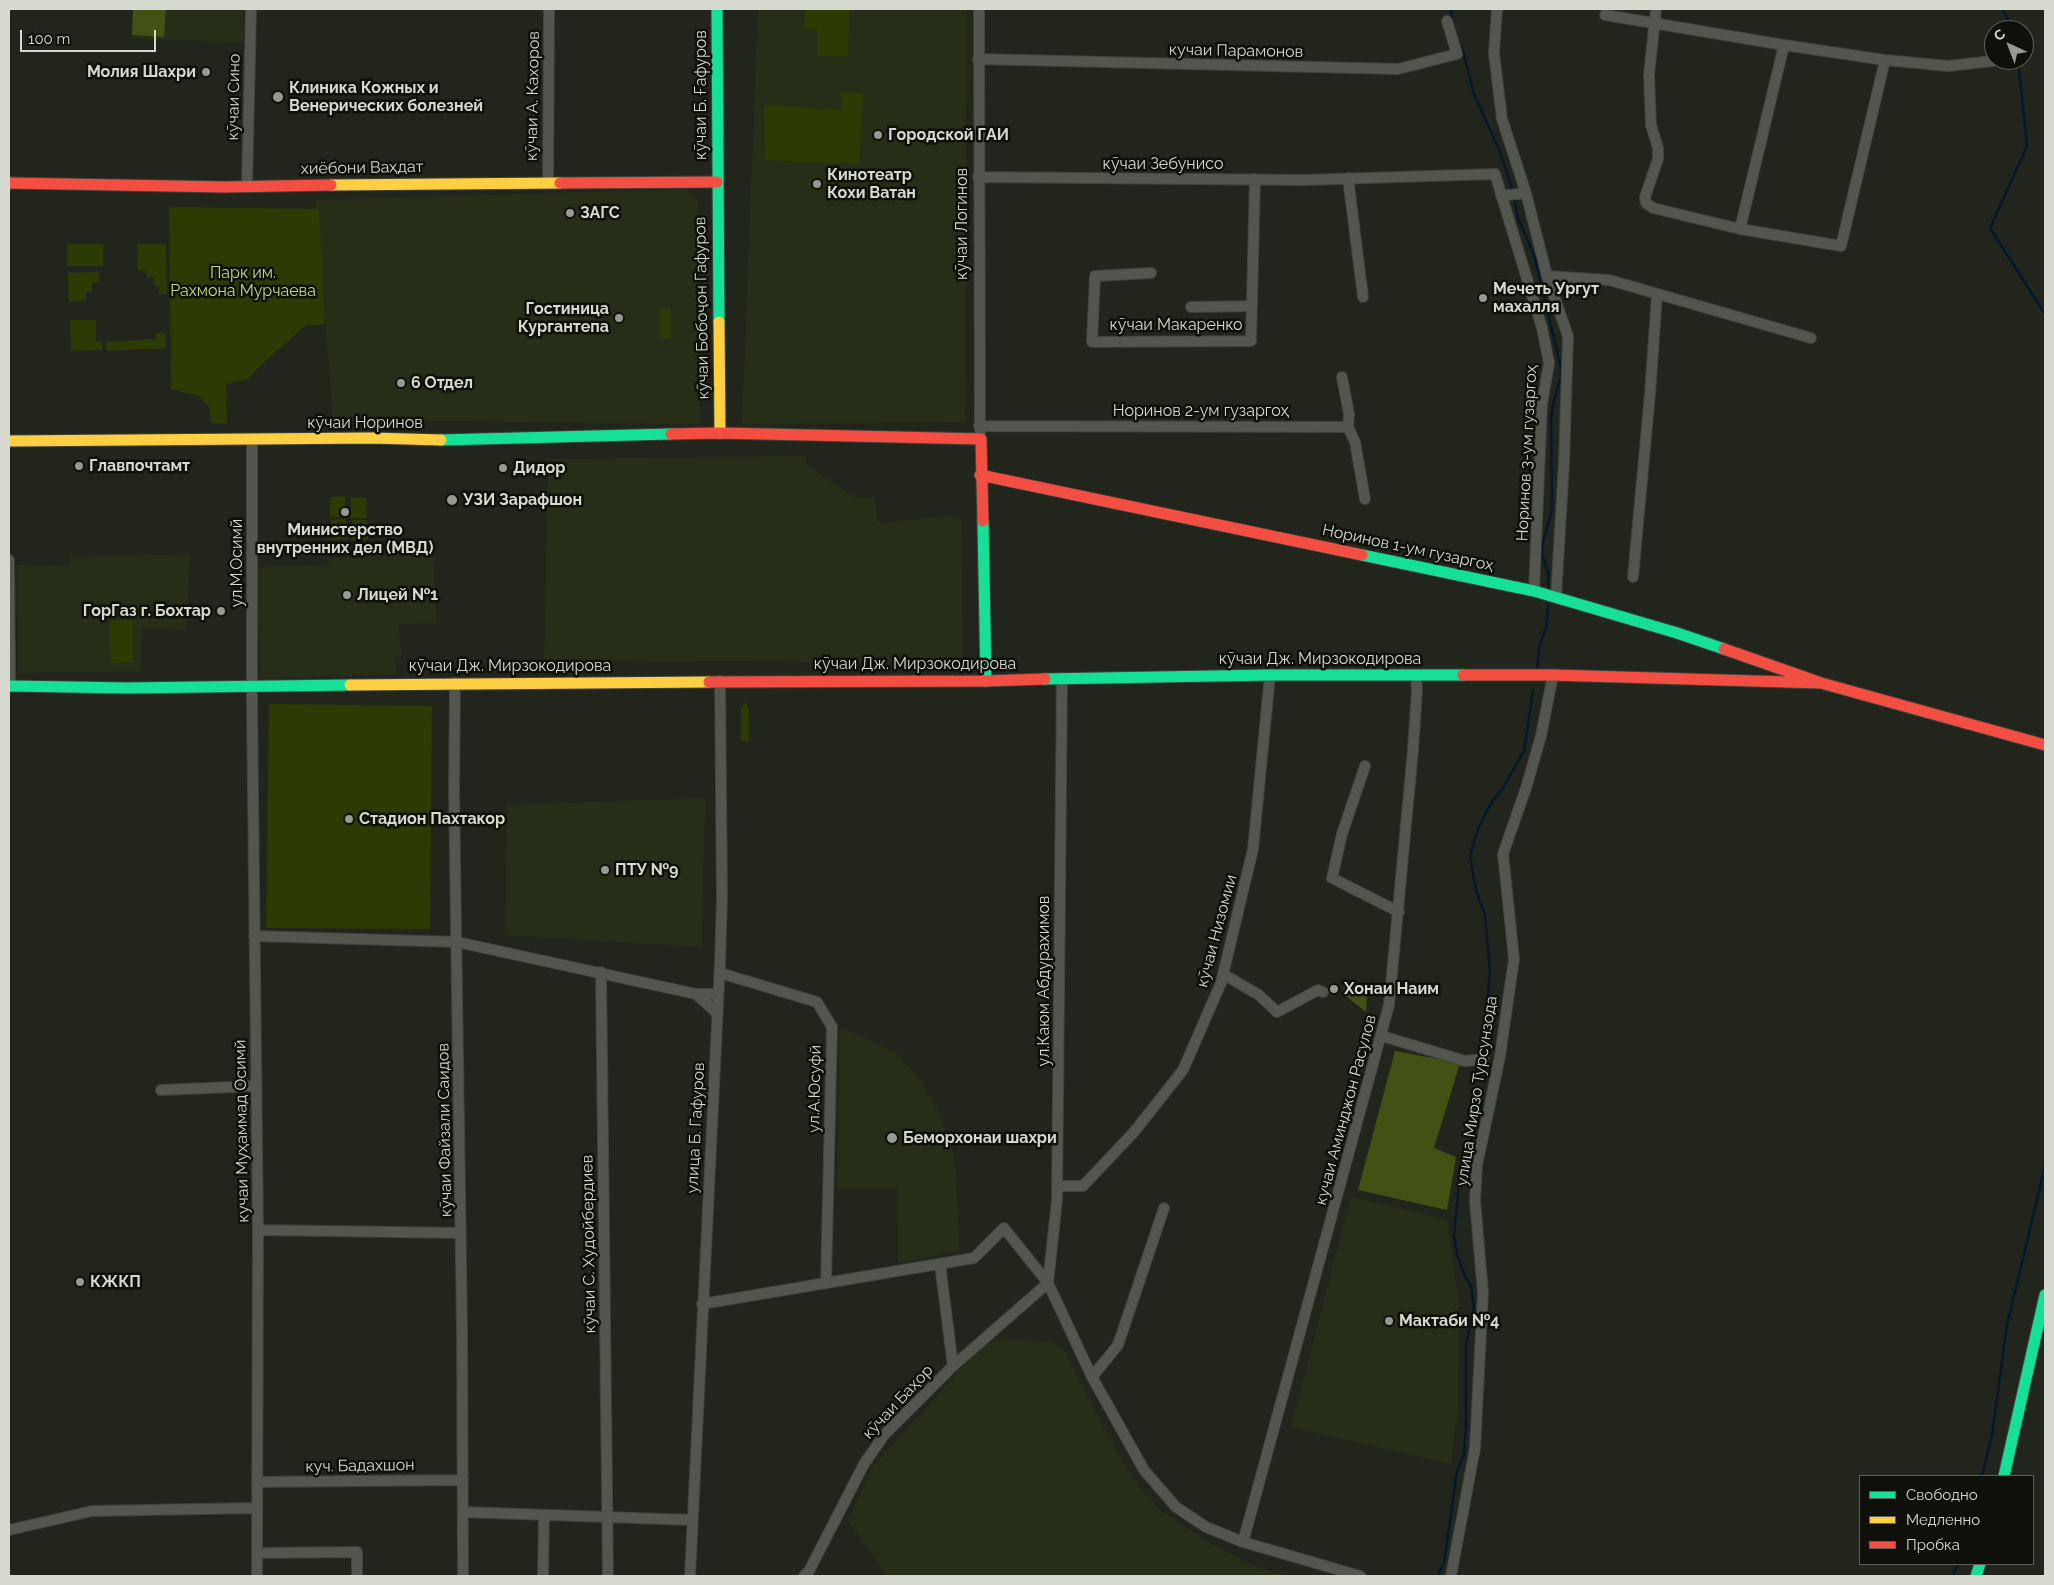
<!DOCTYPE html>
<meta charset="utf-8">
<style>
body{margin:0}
#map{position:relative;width:2054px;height:1585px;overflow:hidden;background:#22251c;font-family:Raleway,sans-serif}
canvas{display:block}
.frame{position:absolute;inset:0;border:10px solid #d5d9ce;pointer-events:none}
.legend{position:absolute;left:1859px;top:1475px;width:175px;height:90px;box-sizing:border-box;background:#0e1009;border:1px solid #5e6058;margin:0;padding:6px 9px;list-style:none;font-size:15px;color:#d5d9ce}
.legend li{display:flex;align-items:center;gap:10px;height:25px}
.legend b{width:25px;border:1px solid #5e6058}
.north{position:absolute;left:1984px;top:20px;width:50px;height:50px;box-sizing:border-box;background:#0e1009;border:1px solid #5e6058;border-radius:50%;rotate:317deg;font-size:14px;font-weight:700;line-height:20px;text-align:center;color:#d5d9ce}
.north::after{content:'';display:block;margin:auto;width:18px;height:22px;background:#969a90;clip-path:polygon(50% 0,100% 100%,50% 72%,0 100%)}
.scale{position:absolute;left:20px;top:30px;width:136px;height:22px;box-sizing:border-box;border:2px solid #d5d9ce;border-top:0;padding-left:6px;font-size:15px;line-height:18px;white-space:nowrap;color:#d5d9ce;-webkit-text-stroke:4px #0e1009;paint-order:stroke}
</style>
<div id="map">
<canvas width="2054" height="1585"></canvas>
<div class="frame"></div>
<ul class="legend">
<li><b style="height:6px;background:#16e098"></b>Свободно</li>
<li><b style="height:6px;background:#ffcf43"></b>Медленно</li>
<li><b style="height:6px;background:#f24e42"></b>Пробка</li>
</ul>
<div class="north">С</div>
<div class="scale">100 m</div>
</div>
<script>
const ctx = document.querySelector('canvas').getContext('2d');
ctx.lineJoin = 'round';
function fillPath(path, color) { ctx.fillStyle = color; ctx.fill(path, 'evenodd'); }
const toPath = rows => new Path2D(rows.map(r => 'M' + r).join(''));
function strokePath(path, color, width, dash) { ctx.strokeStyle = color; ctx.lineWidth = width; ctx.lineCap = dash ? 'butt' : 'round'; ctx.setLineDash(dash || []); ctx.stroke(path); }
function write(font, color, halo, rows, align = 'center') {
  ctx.font = font + ' Raleway,sans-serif'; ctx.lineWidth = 5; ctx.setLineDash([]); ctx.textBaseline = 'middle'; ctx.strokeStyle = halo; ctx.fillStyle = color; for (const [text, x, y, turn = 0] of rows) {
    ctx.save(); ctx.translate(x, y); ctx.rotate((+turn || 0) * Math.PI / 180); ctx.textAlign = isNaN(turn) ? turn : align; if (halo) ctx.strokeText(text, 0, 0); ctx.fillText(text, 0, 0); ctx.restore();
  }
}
fillPath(toPath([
 [133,9,244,9,243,42,131,39],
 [758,9,967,9,965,422,742,424],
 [687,189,698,200,700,424,333,420,316,200],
 [806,456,807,465,856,498,874,497,878,523,950,516,961,518,963,663,544,660,548,459],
 [433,551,436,623,399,624,401,657,395,658,396,674,260,679,257,567,328,565,329,559],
 [190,554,186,629,142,628,141,671,18,673,17,565,69,566,70,557],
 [705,798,702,947,505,935,507,805],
 [839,1028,860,1035,897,1054,921,1082,940,1114,955,1161,960,1251,898,1263,897,1188,837,1188],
 [1351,1197,1448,1220,1453,1268,1459,1300,1458,1408,1451,1464,1291,1427],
 [1002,1339,1053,1342,1066,1353,1103,1426,1138,1486,1163,1512,1208,1542,1251,1565,1287,1576,887,1576,848,1520,871,1469,963,1366,985,1345]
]), '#262e18');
fillPath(toPath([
 [805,9,849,9,848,56,817,56,817,30,804,29],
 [842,93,863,94,859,164,765,160,764,105,841,110],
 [169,207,319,209,325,324,306,325,264,362,248,379,226,384,227,424,211,423,209,406,199,396,181,392,178,390,171,390],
 [67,244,103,244,103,266,67,266],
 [137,244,166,244,167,294,159,294,159,287,155,286,154,278,147,278,146,270,138,271],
 [99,272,99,282,92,283,92,292,86,292,86,300,69,302,68,273],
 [660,307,670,307,671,338,660,338],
 [70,320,96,320,96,342,102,342,102,350,71,351],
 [166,333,166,348,107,351,106,342,156,339,156,334],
 [345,496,346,516,330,517,330,497],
 [366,497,367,518,351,518,351,498],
 [346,519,347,539,332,540,331,520],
 [352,520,367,520,368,540,352,540],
 [110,621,133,621,133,662,111,663],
 [746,702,749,710,749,741,741,741,741,707],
 [269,704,432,706,430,929,266,928]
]), '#2c3b04');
fillPath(toPath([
 [133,9,166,9,164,37,132,35],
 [1344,985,1367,996,1366,1012,1343,994],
 [1395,1051,1460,1063,1434,1148,1456,1157,1447,1210,1358,1190]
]), '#415214');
strokePath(toPath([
 [1451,9,1453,25],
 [2002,9,2014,30],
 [1458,42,1464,54,1474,94,1500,152,1513,191],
 [2018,60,2027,146,1990,228,2045,314],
 [1514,196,1518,218,1535,258,1562,373,1554,401,1551,418,1552,510,1542,546,1542,556,1548,572,1549,590],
 [1537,671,1539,647,1546,628,1549,600],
 [1491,1079,1485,1028,1490,971,1485,915,1476,890,1470,856,1477,832,1485,814,1494,799,1503,788,1524,751,1533,691],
 [1982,1476,1992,1435,2007,1325,2045,1166],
 [1438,1576,1444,1563,1457,1471,1464,1455,1466,1426,1466,1345,1474,1306,1471,1286,1465,1276,1457,1255,1454,1235,1460,1174,1465,1156,1471,1144,1471,1130,1487,1097],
 [1953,1576,1958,1564]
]), '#03192d', 2.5);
const street = toPath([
 [979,9,980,433],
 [1497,9,1494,53,1502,119,1526,193,1547,276,1568,336,1564,463,1556,597],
 [1656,9,1649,75,1651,125,1658,148,1658,159,1645,197,1646,203,1653,208,1740,229,1841,246,1885,60],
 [1605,15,1784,45,1885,60,1948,66,1993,61],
 [978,59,1398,69,1457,54,1447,21],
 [978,177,1303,180,1495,174,1542,328,1549,363,1542,404,1534,591],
 [1348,178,1363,297],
 [548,183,549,9],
 [247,186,251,9],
 [1501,196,1526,193],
 [1740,229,1784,45],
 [1151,273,1095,276,1092,342,1251,341,1255,179],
 [1547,276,1609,280,1811,338],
 [1191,307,1252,306],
 [1342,377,1349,414,1348,427],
 [979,426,1348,427,1355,442,1365,499],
 [252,440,252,703,258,1230,257,1576],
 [9,560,10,686],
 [1633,577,1650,394,1657,295],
 [455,683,454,790,462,1329,463,1576],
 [1365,766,1342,834,1332,878,1399,912],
 [254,936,457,942,696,994,718,994],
 [601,972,608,1576],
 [720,973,817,1002,832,1027,826,1283],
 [1223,974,1259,995,1277,1012,1318,990,1323,992],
 [696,994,718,1014],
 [1382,1036,1465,1061,1484,1059],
 [161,1090,256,1086],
 [1057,1186,1083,1186,1134,1132,1183,1070,1221,983,1253,849,1270,675],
 [258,1230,461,1233],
 [940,1264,953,1366],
 [702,1304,974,1258,1004,1228,1048,1283,1092,1377,1144,1470,1176,1507,1206,1527,1243,1542,1360,1576],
 [1092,1377,1118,1345,1164,1208],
 [257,1482,463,1480],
 [463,1512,692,1520],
 [9,1530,92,1511,257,1508],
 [1243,1542,1389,1005,1413,750,1417,690,1416,675],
 [257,1553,357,1552,357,1576],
 [543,1576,544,1516],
 [690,1576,720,963,722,897,720,681],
 [804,1576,809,1571,864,1464,884,1435,953,1366,1048,1283,1057,1200,1062,678],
 [1451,1576,1475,1448,1483,1293,1475,1201,1477,1165,1500,1056,1514,959,1503,854,1526,788,1541,736,1553,675]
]);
const fast = toPath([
 [717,9,719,322],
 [441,440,671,434],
 [983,521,986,681],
 [1362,555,1534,591,1677,633,1724,649],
 [1045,679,1270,675,1463,675],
 [9,686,128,688,350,685],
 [2004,1476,2045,1295],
 [1976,1576,1980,1564]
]);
const slow = toPath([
 [331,185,560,183],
 [719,322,720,433],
 [9,441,372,438,441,440],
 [350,685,709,682]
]);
const jam = toPath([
 [9,183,225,187,331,185],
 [560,183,717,182],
 [671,434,720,433,981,439,983,521],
 [980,475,1362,555],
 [1724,649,1821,683,2045,745],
 [1463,675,1553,675,1821,683],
 [709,682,986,681,1045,679]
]);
strokePath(street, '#3f423b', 12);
strokePath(fast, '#3f423b', 13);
strokePath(slow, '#3f423b', 13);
strokePath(jam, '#3f423b', 13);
strokePath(street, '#53564e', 10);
strokePath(fast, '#16e098', 11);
strokePath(slow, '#ffcf43', 11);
strokePath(jam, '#f24e42', 11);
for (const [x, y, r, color] of [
 [206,72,5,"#969a90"],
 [278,97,6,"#969a90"],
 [878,135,5,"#969a90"],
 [817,184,5,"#969a90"],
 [570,213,5,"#969a90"],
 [1483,298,5,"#969a90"],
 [619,318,5,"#969a90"],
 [401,383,5,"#969a90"],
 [79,466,5,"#969a90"],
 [503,468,5,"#969a90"],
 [452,500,6,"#969a90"],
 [345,512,5,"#969a90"],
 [347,595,5,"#969a90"],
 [221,611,5,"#969a90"],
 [349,819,5,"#969a90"],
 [605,870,5,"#969a90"],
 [1334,989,5,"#969a90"],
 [892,1138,6,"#969a90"],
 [80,1282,5,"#969a90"],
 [1389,1321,5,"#969a90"]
]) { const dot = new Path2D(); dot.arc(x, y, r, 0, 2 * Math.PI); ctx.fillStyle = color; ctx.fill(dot); strokePath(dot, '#0e1009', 2); }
write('16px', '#d5d9ce', '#0e1009', [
 ["кучаи Парамонов",1236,51,1],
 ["кӯчаи Б. Ғафуров",701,95,-90],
 ["кӯчаи А. Кахоров",533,96,-89],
 ["кӯчаи Сино",234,97,-89],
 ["кӯчаи Зебунисо",1163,164],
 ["хиёбони Ваҳдат",362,168,-1],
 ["кӯчаи Логинов",962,224,-90],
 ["кӯчаи Бобоҷон Гафуров",702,308,-91],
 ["кӯчаи Макаренко",1176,325],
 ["Норинов 2-ум гузаргоҳ",1201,411],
 ["кӯчаи Норинов",365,423],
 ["Норинов 3-ум гузаргоҳ",1527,453,-87],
 ["Норинов 1-ум гузаргоҳ",1408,548,12],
 ["ул.М.Осимй",237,563,-90],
 ["кӯчаи Дж. Мирзокодирова",1320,659],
 ["кӯчаи Дж. Мирзокодирова",915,664],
 ["кӯчаи Дж. Мирзокодирова",510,666],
 ["кӯчаи Низомии",1217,931,-75],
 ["ул.Каюм Абдурахимов",1044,981,-90],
 ["ул.А.Юсуфй",815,1089,-89],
 ["улица Мирзо Турсунзода",1477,1091,-81],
 ["кучаи Аминджон Расулов",1346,1110,-75],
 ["улица Б. Гафуров",696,1128,-87],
 ["кӯчаи Файзали Саидов",445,1130,-91],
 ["кучаи Муҳаммад Осимй",242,1131,-91],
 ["кӯчаи С. Худойбердиев",589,1244,-91],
 ["кӯчаи Баҳор",898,1402,-47],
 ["куч. Бадахшон",360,1466,-1]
]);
write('bold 16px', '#d5d9ce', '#0e1009', [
 ["Молия Шахри",196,72,"right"],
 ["Клиника Кожных и",289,88],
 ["Венерических болезней",289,106],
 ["Городской ГАИ",888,135],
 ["Кинотеатр",827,175],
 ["Кохи Ватан",827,193],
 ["ЗАГС",580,213],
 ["Мечеть Ургут",1493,289],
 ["махалля",1493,307],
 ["Гостиница",609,309,"right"],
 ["Кургантепа",609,327,"right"],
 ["6 Отдел",411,383],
 ["Главпочтамт",89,466],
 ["Дидор",513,468],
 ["УЗИ Зарафшон",463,500],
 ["Министерство",345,530,"center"],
 ["внутренних дел (МВД)",345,548,"center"],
 ["Лицей №1",357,595],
 ["ГорГаз г. Бохтар",211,611,"right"],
 ["Стадион Пахтакор",359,819],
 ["ПТУ №9",615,870],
 ["Хонаи Наим",1344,989],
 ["Беморхонаи шахри",903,1138],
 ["КЖКП",90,1282],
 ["Мактаби №4",1399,1321]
], 'left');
write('16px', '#bedd7e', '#0e1009', [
 ["Парк им.",243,273],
 ["Рахмона Мурчаева",243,291]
]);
</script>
